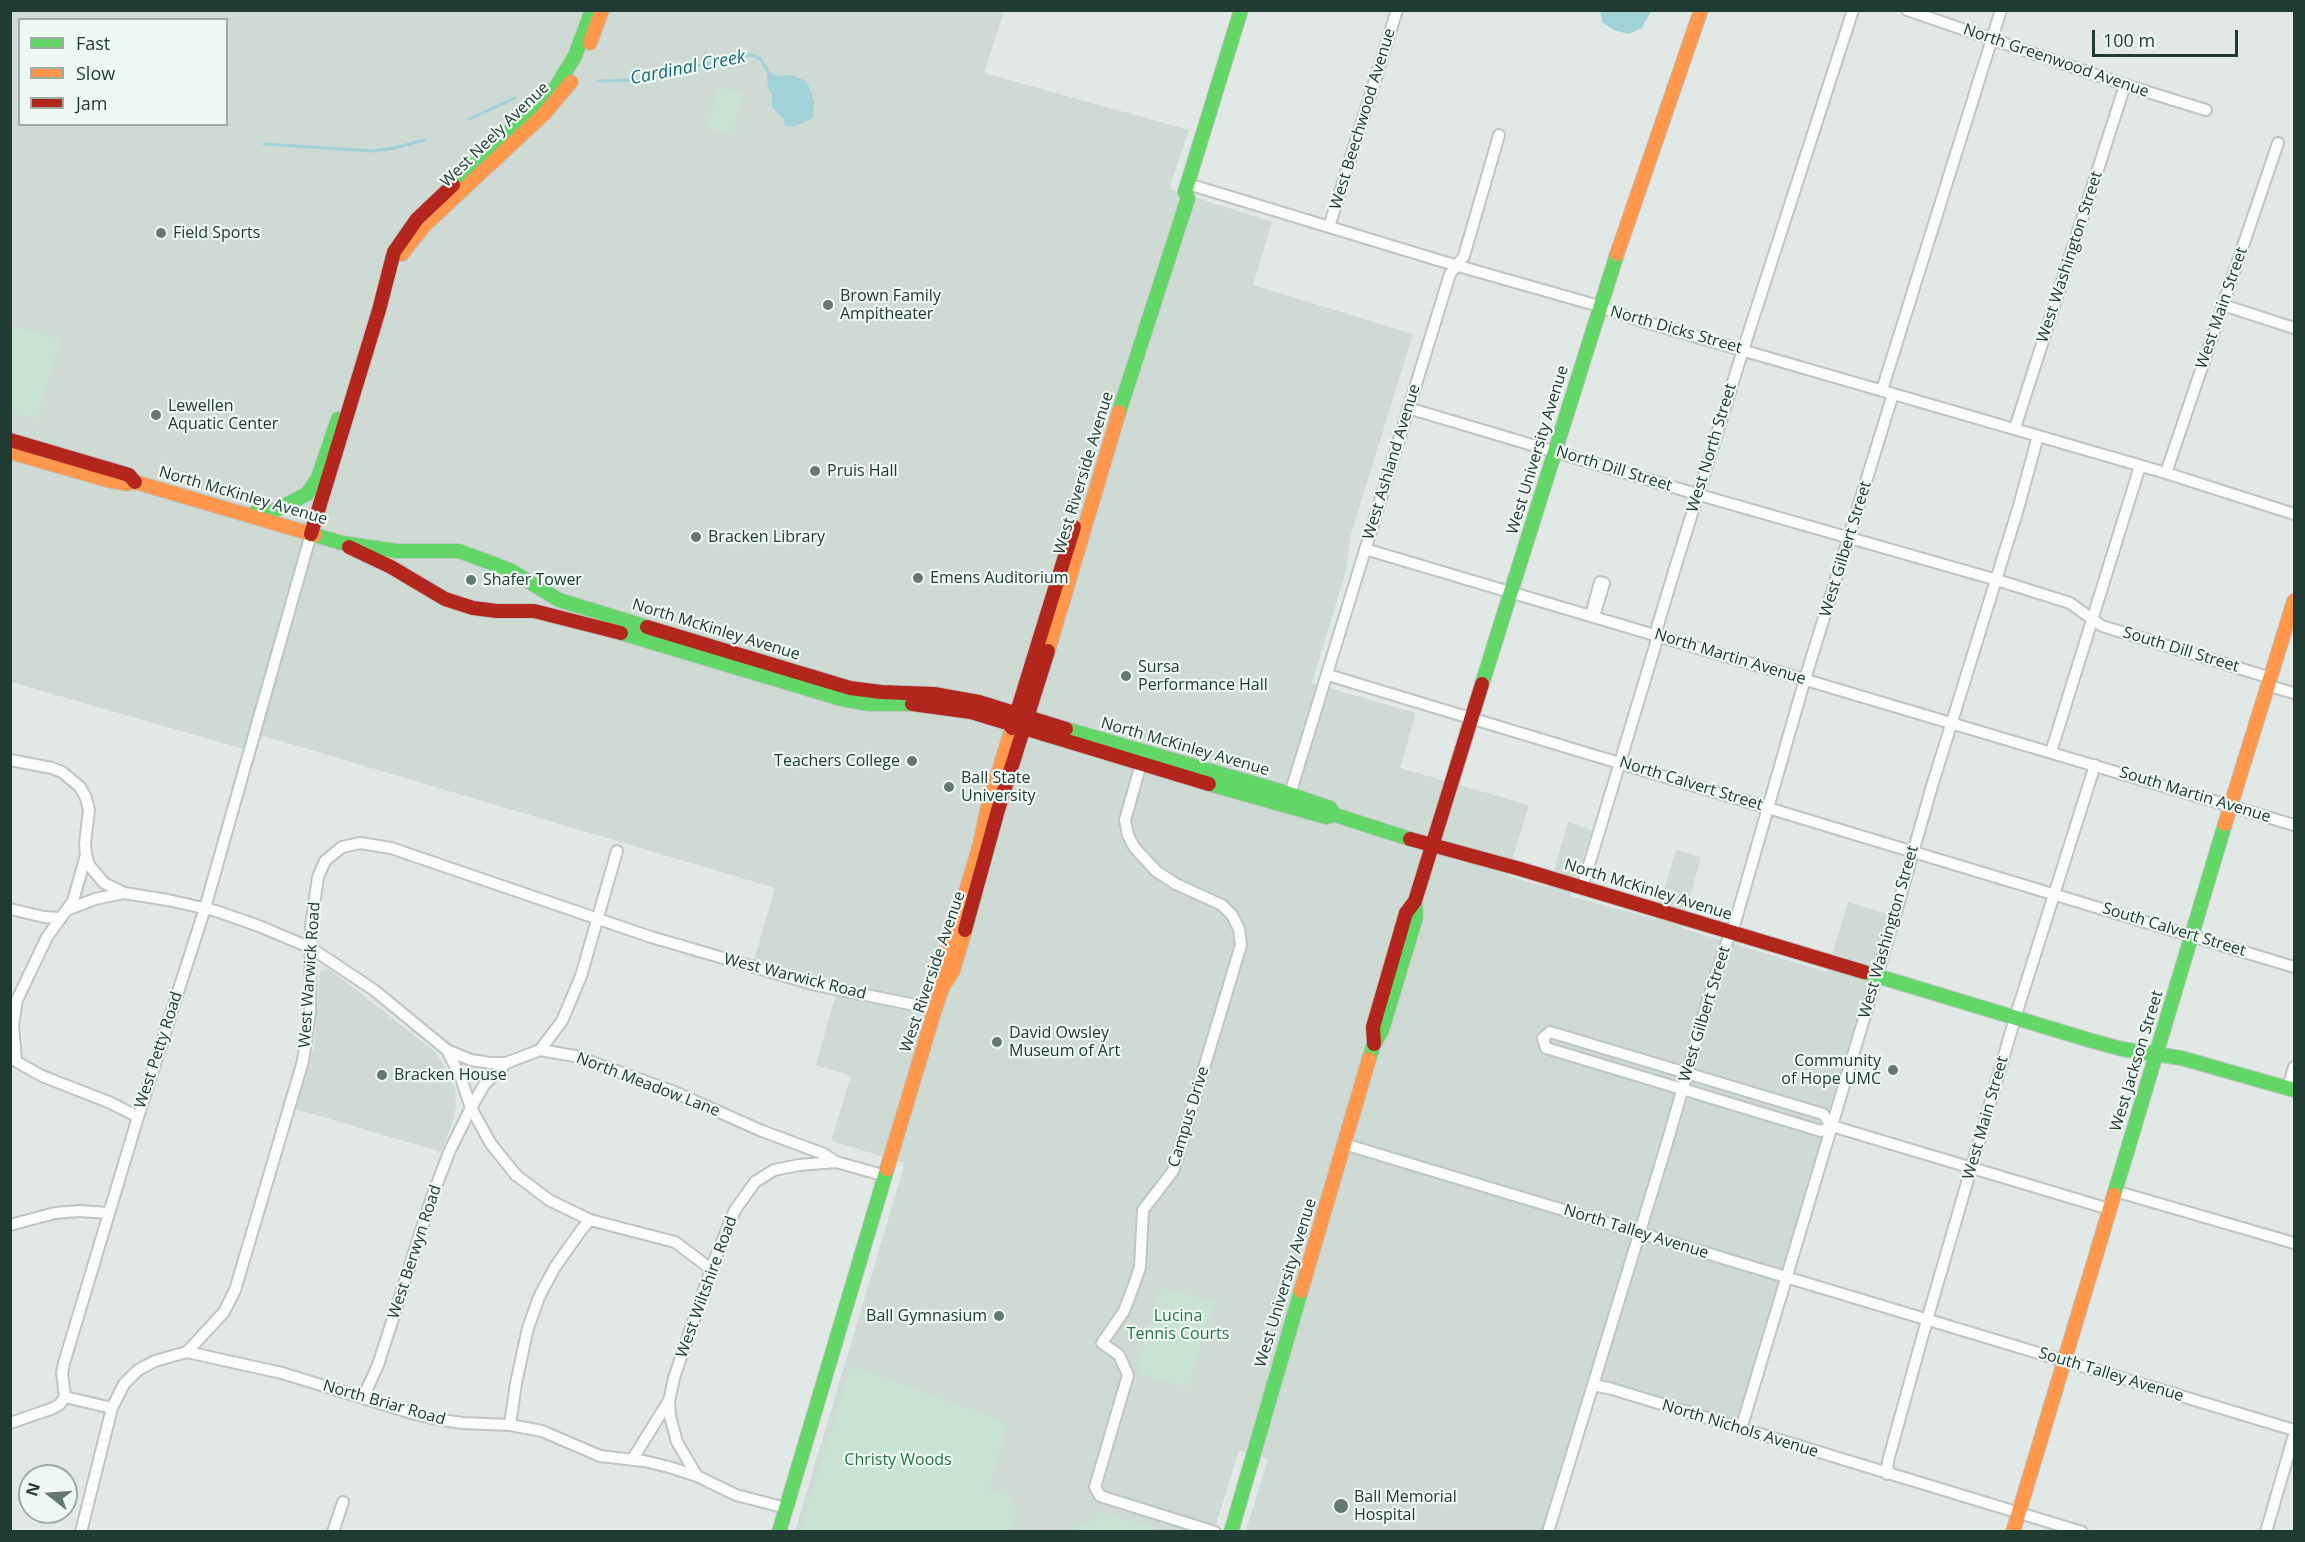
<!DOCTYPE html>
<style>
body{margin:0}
#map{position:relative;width:2305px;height:1542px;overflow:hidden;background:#e2e8e5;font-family:"Open Sans",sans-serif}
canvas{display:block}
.frame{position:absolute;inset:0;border:12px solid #203b33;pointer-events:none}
.legend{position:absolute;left:18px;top:18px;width:210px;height:108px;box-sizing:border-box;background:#eff7f3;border:2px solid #9caca6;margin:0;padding:8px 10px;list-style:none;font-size:18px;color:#203b33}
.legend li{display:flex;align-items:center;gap:12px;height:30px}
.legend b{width:30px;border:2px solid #9caca6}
.north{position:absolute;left:18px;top:1464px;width:60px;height:60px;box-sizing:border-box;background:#eff7f3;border:2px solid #9caca6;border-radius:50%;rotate:287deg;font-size:16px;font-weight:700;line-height:24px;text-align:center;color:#203b33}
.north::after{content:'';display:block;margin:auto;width:21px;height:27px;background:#647871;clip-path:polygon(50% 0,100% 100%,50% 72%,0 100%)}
.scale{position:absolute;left:2092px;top:30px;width:146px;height:27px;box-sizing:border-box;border:3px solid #203b33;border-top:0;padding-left:8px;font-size:18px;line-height:21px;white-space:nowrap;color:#203b33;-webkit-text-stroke:4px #eff7f3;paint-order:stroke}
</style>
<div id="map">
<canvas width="2305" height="1542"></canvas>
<div class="frame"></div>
<ul class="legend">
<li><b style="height:8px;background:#63d668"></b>Fast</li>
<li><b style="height:8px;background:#ff974d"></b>Slow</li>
<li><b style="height:8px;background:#b3261e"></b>Jam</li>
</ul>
<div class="north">N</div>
<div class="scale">100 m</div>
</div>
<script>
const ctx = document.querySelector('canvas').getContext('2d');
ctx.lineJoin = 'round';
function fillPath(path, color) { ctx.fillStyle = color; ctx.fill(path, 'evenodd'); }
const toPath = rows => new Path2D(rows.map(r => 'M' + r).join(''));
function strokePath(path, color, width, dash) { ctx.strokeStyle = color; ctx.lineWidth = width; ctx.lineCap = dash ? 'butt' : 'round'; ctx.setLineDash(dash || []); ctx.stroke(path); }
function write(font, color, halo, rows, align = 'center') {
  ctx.font = font + ' "Open Sans",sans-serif'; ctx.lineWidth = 4.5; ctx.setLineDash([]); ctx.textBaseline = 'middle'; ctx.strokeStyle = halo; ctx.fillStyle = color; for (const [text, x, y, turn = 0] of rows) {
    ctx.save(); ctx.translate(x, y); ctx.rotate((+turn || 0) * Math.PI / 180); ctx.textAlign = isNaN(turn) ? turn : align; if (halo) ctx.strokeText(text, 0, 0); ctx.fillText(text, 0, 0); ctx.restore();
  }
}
fillPath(toPath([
 [10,11,1000,11,1004,12,984,73,1189,130,1169,189,1272,222,1253,285,1413,334,1351,534,1346,571,1312,683,1416,713,1400,768,1529,805,1507,876,1549,887,1568,822,1592,830,1570,896,1655,919,1676,850,1701,857,1681,928,1827,972,1848,902,1891,915,1736,1422,1599,1380,1544,1531,1246,1531,1268,1459,1239,1450,1214,1531,795,1531,905,1163,831,1141,851,1076,816,1065,839,983,754,960,775,888,264,736,244,749,11,682],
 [20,20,226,20,226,124,20,124],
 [328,968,434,1051,447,1069,455,1088,456,1106,453,1121,441,1152,296,1109,314,1047,320,972]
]), '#cfdad5');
fillPath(toPath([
 [718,87,743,93,733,134,707,128],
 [11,325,61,340,37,419,11,412],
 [1161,1287,1215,1302,1188,1388,1139,1373,1137,1366],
 [851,1366,1000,1420,1007,1426,989,1490,1012,1497,1011,1501,1018,1510,1009,1531,800,1531],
 [1098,1511,1166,1531,1075,1531,1076,1527,1095,1520]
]), '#cae2d1');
fillPath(toPath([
 [1600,11,1600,10,1651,11,1642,28,1628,34,1614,30,1602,22],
 [772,72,773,75,778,76,792,75,806,81,811,91,814,103,813,118,794,127,785,126,784,119,772,107,772,95,768,88,767,74]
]), '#a1d2d8');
strokePath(toPath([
 [598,81,640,80,692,67,750,55,760,58,769,73],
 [469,119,515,98],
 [264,144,372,151,394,148,425,140]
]), '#a1d2d8', 3);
const street = toPath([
 [1907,10,2125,85,2206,110],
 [1188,184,1441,261,1592,304,1638,320,2166,473,2294,514],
 [1329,227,1397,10],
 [2223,305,2294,328],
 [1882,390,2001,10],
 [1408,408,1710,498,1997,580,2070,603,2102,626,2271,678],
 [2015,428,2125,85],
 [2166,473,2278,143],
 [1365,549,2294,825],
 [1591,615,1600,582,1604,583,1594,616],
 [1328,675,2294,967],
 [2269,686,2294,693],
 [2051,752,2140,466],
 [1143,757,1125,820,1128,835,1134,847,1156,871,1176,884,1222,905,1232,915,1239,929,1241,945,1173,1171,1143,1210,1140,1267,1134,1285,1124,1311,1102,1343,1119,1355,1128,1375,1095,1487,1100,1496,1215,1532],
 [10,760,52,768,62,772,80,787,86,798,89,810,85,843,86,855,89,865,104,883,124,893],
 [1290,794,1450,274,1464,256,1499,135],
 [1582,888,1656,643,1657,628,1676,565,1743,350,1853,10],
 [10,909,44,917,59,918],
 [69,909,95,899,124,893,168,900,216,911,259,926,311,948,374,990,447,1050,471,1060,490,1063,506,1063,540,1050,575,1056,672,1091,762,1131,824,1154,836,1162,886,1176],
 [540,1050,562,1021,581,976,617,851],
 [10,1058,42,1076,111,1103,138,1117],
 [16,1060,13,1026,17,1000,47,937,73,901,86,855],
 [506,1063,484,1085,471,1108,491,1144,516,1175,549,1200,590,1220,675,1242,711,1269],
 [2288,1088,2294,1067],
 [1832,1126,1821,1131,1692,1092,1546,1048,1543,1038,1550,1032,1823,1114,1832,1126,2109,1209],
 [1344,1144,2294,1430],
 [2115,1191,2294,1243],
 [10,1225,55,1213,79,1211,109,1213],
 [187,1352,282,1373,415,1414,441,1420,463,1423,510,1425,542,1431,600,1456,644,1461,669,1467,697,1476,736,1495,786,1508],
 [1593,1385,1612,1389,2082,1532],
 [65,1397,62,1373,64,1363,138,1117,205,908,311,534],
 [65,1397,112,1408],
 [363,1398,378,1365,432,1197,450,1150,471,1108,461,1078,447,1050],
 [10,1423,51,1409,59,1405,65,1397],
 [510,1425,516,1383,528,1328,539,1297,555,1267,582,1229,590,1220],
 [1741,1429,1896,912,1932,786,2018,509,2038,436],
 [632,1460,668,1402],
 [1887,1474,1888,1461,1927,1320,2015,1018,2095,765],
 [697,1476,677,1442,670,1416,669,1401,674,1378,711,1269,735,1210,755,1182,774,1170,799,1165,836,1162],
 [81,1532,112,1408,124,1384,138,1370,155,1361,187,1352,224,1312,235,1290,303,1061,310,1012,311,926,318,877,325,861,342,847,360,843,391,848,651,937,816,985,935,1009],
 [333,1532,343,1502],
 [1548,1532,1667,1143,1711,990,1728,939,1732,933,1805,679,1893,394],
 [2266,1532,2294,1435]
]);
const fast = toPath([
 [453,185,556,87,575,56,592,10],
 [1119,412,1188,198,1185,192,1241,10],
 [254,513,272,512,307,494,318,478,338,419],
 [315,535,342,543,396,551,459,551,510,570,559,600,647,627],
 [621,633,845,700,870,704,912,704],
 [1482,684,1617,254],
 [1066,729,1280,791,1330,808,1335,815,1410,839],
 [1209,784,1326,817,1335,815],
 [1864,972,2089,1040,2122,1049,2181,1058,2294,1090],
 [1369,1059,1374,1044,1382,1030,1416,917,1415,901],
 [2114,1195,2225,824],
 [779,1532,887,1169],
 [1231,1532,1301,1291]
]);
const slow = toPath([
 [590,43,602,10],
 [402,254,424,226,544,114,571,82],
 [1617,254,1701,10],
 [10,452,107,480,126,484,135,482,315,535],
 [1048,651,1119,412],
 [2225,824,2294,601],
 [943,986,943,969,980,844,988,806,1012,728],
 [887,1169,935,1009,943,986,953,971,965,930],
 [1301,1291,1369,1059],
 [2013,1532,2114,1195]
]);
const jam = toPath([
 [10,440,129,475,135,482],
 [311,534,379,310,394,252,417,219,453,185],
 [349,547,391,567,445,599,473,608,497,611,534,611,621,633],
 [647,627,850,688,881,692,934,694,979,702,1066,729],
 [912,704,971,712,1209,784],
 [1012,728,1074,527],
 [1410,839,1520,869,1864,972],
 [965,930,998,810,1048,651],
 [1374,1044,1373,1027,1406,913,1415,901,1482,684]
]);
strokePath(street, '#bfc5c2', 14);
strokePath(fast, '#bec6c2', 16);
strokePath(slow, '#bec6c2', 16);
strokePath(jam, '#bec6c2', 16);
strokePath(street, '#fbfcfb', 10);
strokePath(fast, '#63d668', 14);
strokePath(slow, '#ff974d', 14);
strokePath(jam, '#b3261e', 14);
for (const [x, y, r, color] of [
 [161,233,6,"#647871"],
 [828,305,6,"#647871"],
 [156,415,6,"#647871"],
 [815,471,6,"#647871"],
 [696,537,6,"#647871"],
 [918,578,6,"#647871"],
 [471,580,6,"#647871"],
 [1126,676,6,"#647871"],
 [912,761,6,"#647871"],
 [949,787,6,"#647871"],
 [997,1042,6,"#647871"],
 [1893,1070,6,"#647871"],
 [382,1075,6,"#647871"],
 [999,1316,6,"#647871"],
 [1341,1506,8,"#647871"]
]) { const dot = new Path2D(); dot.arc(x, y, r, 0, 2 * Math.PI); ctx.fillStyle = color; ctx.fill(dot); strokePath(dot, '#eff7f3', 2); }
write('16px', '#203b33', '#eff7f3', [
 ["North Greenwood Avenue",2056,61,19],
 ["West Beechwood Avenue",1363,119,-73],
 ["West Neely Avenue",495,135,-44],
 ["West Washington Street",2070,257,-72],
 ["West Main Street",2222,308,-71],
 ["North Dicks Street",1676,330,16],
 ["West North Street",1712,448,-73],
 ["West University Avenue",1538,450,-73],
 ["West Ashland Avenue",1392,462,-73],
 ["North Dill Street",1614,469,17],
 ["West Riverside Avenue",1084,473,-73],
 ["North McKinley Avenue",243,496,16],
 ["West Gilbert Street",1846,549,-73],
 ["North McKinley Avenue",716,630,17],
 ["South Dill Street",2181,650,17],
 ["North Martin Avenue",1730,657,17],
 ["North McKinley Avenue",1185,747,16],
 ["North Calvert Street",1691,784,17],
 ["South Martin Avenue",2195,795,17],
 ["North McKinley Avenue",1648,890,17],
 ["South Calvert Street",2174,930,17],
 ["West Washington Street",1889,932,-74],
 ["West Riverside Avenue",933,972,-71],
 ["West Warwick Road",310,975,-86],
 ["West Warwick Road",795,977,14],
 ["West Gilbert Street",1705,1014,-73],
 ["West Petty Road",159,1050,-72],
 ["West Jackson Street",2137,1061,-73],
 ["North Meadow Lane",648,1085,21],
 ["Campus Drive",1189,1117,-73],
 ["West Main Street",1986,1118,-74],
 ["North Talley Avenue",1636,1232,17],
 ["West Berwyn Road",415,1252,-72],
 ["West University Avenue",1286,1283,-73],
 ["West Wiltshire Road",707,1287,-70],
 ["South Talley Avenue",2111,1375,17],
 ["North Briar Road",384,1403,16],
 ["North Nichols Avenue",1740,1429,17]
]);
write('16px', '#203b33', '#eff7f3', [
 ["Field Sports",173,233],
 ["Brown Family",840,296],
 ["Ampitheater",840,314],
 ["Lewellen",168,406],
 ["Aquatic Center",168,424],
 ["Pruis Hall",827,471],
 ["Bracken Library",708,537],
 ["Emens Auditorium",930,578],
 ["Shafer Tower",483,580],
 ["Sursa",1138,667],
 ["Performance Hall",1138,685],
 ["Teachers College",900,761,"right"],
 ["Ball State",961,778],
 ["University",961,796],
 ["David Owsley",1009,1033],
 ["Museum of Art",1009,1051],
 ["Community",1881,1061,"right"],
 ["of Hope UMC",1881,1079,"right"],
 ["Bracken House",394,1075],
 ["Ball Gymnasium",987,1316,"right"],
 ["Ball Memorial",1354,1497],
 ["Hospital",1354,1515]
], 'left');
write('16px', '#297343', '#eff7f3', [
 ["Lucina",1178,1316],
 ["Tennis Courts",1178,1334],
 ["Christy Woods",898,1460]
]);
write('italic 18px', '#196b78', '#eff7f3', [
 ["Cardinal Creek",688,68,-11]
]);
</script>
